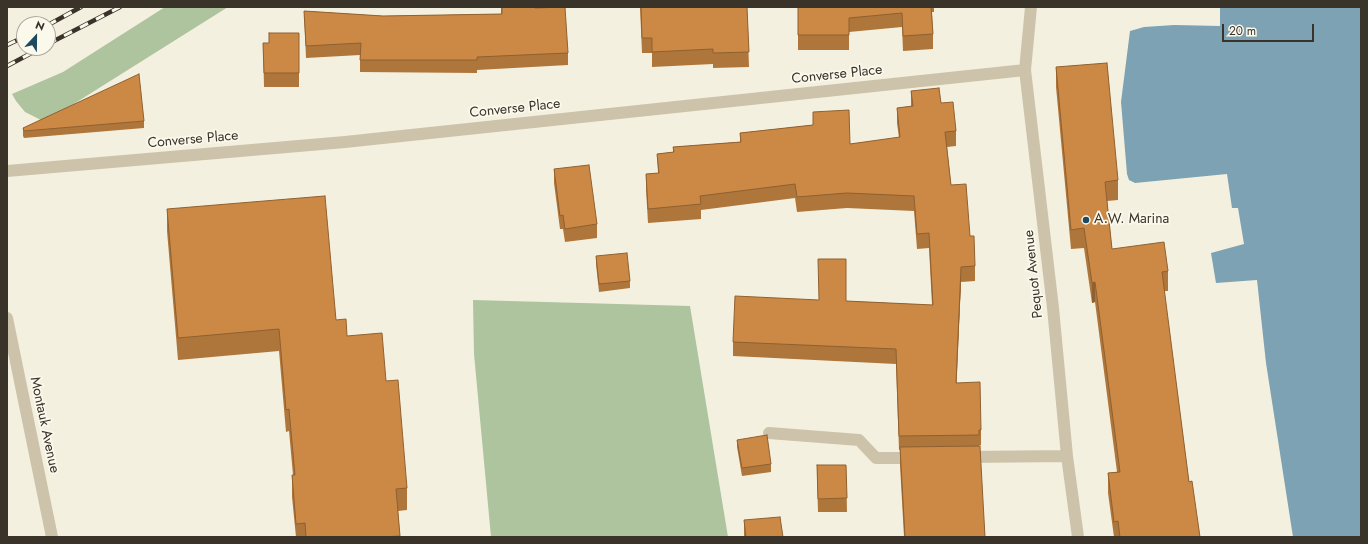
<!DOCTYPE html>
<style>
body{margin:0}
#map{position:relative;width:1368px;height:544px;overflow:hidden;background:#f4f0df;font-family:Jost,sans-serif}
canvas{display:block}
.frame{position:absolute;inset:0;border:8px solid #3a332a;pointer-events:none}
.north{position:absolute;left:16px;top:16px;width:40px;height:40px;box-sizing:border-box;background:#fbf8ec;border:1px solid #aea99e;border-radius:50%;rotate:22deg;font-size:11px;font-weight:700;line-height:16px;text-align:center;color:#3a332a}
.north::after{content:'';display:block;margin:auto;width:14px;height:18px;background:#1c495f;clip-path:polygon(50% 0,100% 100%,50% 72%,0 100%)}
.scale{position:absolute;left:1222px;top:24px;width:92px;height:18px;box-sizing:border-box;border:2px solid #3a332a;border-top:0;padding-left:5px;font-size:12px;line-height:14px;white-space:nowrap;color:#3a332a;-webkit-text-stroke:3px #fbf8ec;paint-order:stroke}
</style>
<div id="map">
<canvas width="1368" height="544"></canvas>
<div class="frame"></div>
<div class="north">N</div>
<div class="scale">20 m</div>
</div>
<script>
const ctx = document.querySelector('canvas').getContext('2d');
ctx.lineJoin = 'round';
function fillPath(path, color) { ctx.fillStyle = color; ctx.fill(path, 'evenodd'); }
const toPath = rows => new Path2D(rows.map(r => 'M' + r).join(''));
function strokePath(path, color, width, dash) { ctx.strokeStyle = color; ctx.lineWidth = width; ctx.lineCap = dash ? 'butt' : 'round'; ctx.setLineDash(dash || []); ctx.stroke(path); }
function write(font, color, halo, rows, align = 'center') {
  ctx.font = font + ' Jost,sans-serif'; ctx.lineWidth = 3.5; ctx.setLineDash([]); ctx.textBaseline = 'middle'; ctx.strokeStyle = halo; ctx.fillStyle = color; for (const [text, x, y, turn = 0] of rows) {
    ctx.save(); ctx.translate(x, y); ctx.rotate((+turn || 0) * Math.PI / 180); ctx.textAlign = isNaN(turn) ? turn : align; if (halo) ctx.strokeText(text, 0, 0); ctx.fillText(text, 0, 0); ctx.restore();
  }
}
fillPath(toPath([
 [165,7,228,7,45,122,25,112,16,101,12,94,63,72],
 [473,300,690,306,728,537,491,537,474,354]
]), '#adc49e');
fillPath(toPath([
 [1220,7,1361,7,1361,537,1293,537,1266,363,1257,280,1216,283,1211,253,1244,244,1238,208,1232,208,1227,174,1135,183,1129,180,1127,174,1121,102,1130,31,1144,27,1174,25,1220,26]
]), '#7ca2b3');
strokePath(toPath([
 [1031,7,1025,70,1053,308,1067,456,1078,537],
 [7,171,345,142,1025,70],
 [7,318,52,537],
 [769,433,859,440,876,458,916,458],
 [964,457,1067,456]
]), '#cdc3aa', 12);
const rail = toPath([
 [48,25,81,7],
 [48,44,120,7],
 [7,45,24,37],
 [7,66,41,48]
]);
strokePath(rail, '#3a332a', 4.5);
strokePath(rail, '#fbf8ec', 3, [9]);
fillPath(toPath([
 [501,7,535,7,568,53,568,65,477,70,477,73,360,72,360,55,306,58,304,11,383,16,501,14],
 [640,7,747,7,749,67,713,68,713,64,652,67,652,53,642,53],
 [798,7,934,7,934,12,932,12,933,34,933,49,903,51,902,27,849,32,849,50,798,50],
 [299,33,299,87,264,87,263,43,269,43],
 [1056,67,1118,180,1118,200,1107,201,1112,249,1168,271,1168,291,1164,291,1189,482,1200,537,1114,537,1108,493,1108,473,1117,472,1095,302,1092,303,1084,248,1071,249,1056,87],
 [911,91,941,103,956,131,956,146,947,147,951,185,970,236,975,266,975,281,961,282,956,383,981,430,981,445,979,445,979,446,985,537,904,537,900,465,900,450,899,450,896,364,733,356,733,342,846,301,932,305,929,248,917,249,914,211,847,208,797,212,795,198,701,210,701,219,648,223,646,189,646,174,658,173,657,154,673,152,673,147,740,142,740,133,813,125,813,112,850,144,899,138,897,123,897,108,911,106],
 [144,121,144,128,24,138,23,136,23,128],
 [554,169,597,224,597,238,565,242,563,229,560,229,554,183],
 [167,209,336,320,347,336,386,381,407,488,407,510,398,511,400,537,296,537,292,497,292,475,293,475,289,431,286,432,279,351,178,360,167,231],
 [596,256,630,281,630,288,599,292,596,264],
 [737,440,771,464,771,472,742,476,737,447],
 [817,465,846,465,847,512,818,512,817,479],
 [744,520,783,537,744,537]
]), '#af763b');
fillPath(toPath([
 [961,267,961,282,956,397,956,383],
 [1095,282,1095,302,1092,303,1092,283]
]), '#8f6030');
const building = toPath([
 [502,7,535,7,535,8,565,7,568,53,477,57,477,60,360,60,361,43,306,46,304,11,383,16,502,14,502,7],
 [641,7,747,7,749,52,713,53,713,49,652,52,652,38,642,38,641,7],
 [798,7,931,7,933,34,903,36,902,13,849,18,849,35,798,35,798,7],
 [269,33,299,33,299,73,264,73,263,43,269,43,269,33],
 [1107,63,1118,180,1105,182,1112,249,1164,242,1168,271,1162,272,1189,482,1192,481,1200,537,1120,537,1118,521,1114,522,1108,473,1120,472,1095,282,1092,283,1084,228,1071,230,1056,67,1107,63],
 [139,74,144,121,24,131,23,128,139,74],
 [939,88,941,103,953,102,956,131,945,132,951,185,966,184,970,236,974,236,975,266,961,267,956,383,980,382,981,430,979,430,979,435,899,436,896,349,733,342,735,296,819,300,818,259,846,259,846,301,933,305,929,233,917,234,914,196,847,193,797,197,795,184,700,196,701,204,648,209,646,174,659,173,657,154,674,152,673,147,741,142,740,133,813,125,813,112,849,110,850,144,900,137,897,108,913,106,911,91,939,88],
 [589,165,597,224,565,229,563,215,560,216,554,169,589,165],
 [325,196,336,320,346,319,347,336,382,333,386,381,398,380,407,488,396,489,400,536,383,537,306,537,305,523,296,524,292,475,295,475,289,409,286,410,279,329,178,338,167,209,325,196],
 [627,253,630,281,599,284,596,256,627,253],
 [767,435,771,464,742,468,737,440,767,435],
 [980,446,985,537,905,537,900,447,980,446],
 [817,465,846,465,847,498,818,499,817,465],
 [780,517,783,537,746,537,744,520,780,517]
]);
fillPath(building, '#cc8945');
strokePath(building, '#8f6030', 1);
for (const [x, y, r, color] of [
 [1086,220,4,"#1c495f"]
]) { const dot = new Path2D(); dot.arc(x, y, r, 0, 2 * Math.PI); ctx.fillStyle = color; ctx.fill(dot); strokePath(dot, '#fbf8ec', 1.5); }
write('14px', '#3a332a', '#fbf8ec', [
 ["Converse Place",837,75,-6],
 ["Converse Place",515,109,-6],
 ["Converse Place",193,140,-5],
 ["Pequot Avenue",1034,274,-96],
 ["Montauk Avenue",44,425,78]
]);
write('14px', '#3a332a', '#fbf8ec', [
 ["A.W. Marina",1094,220]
], 'left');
</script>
